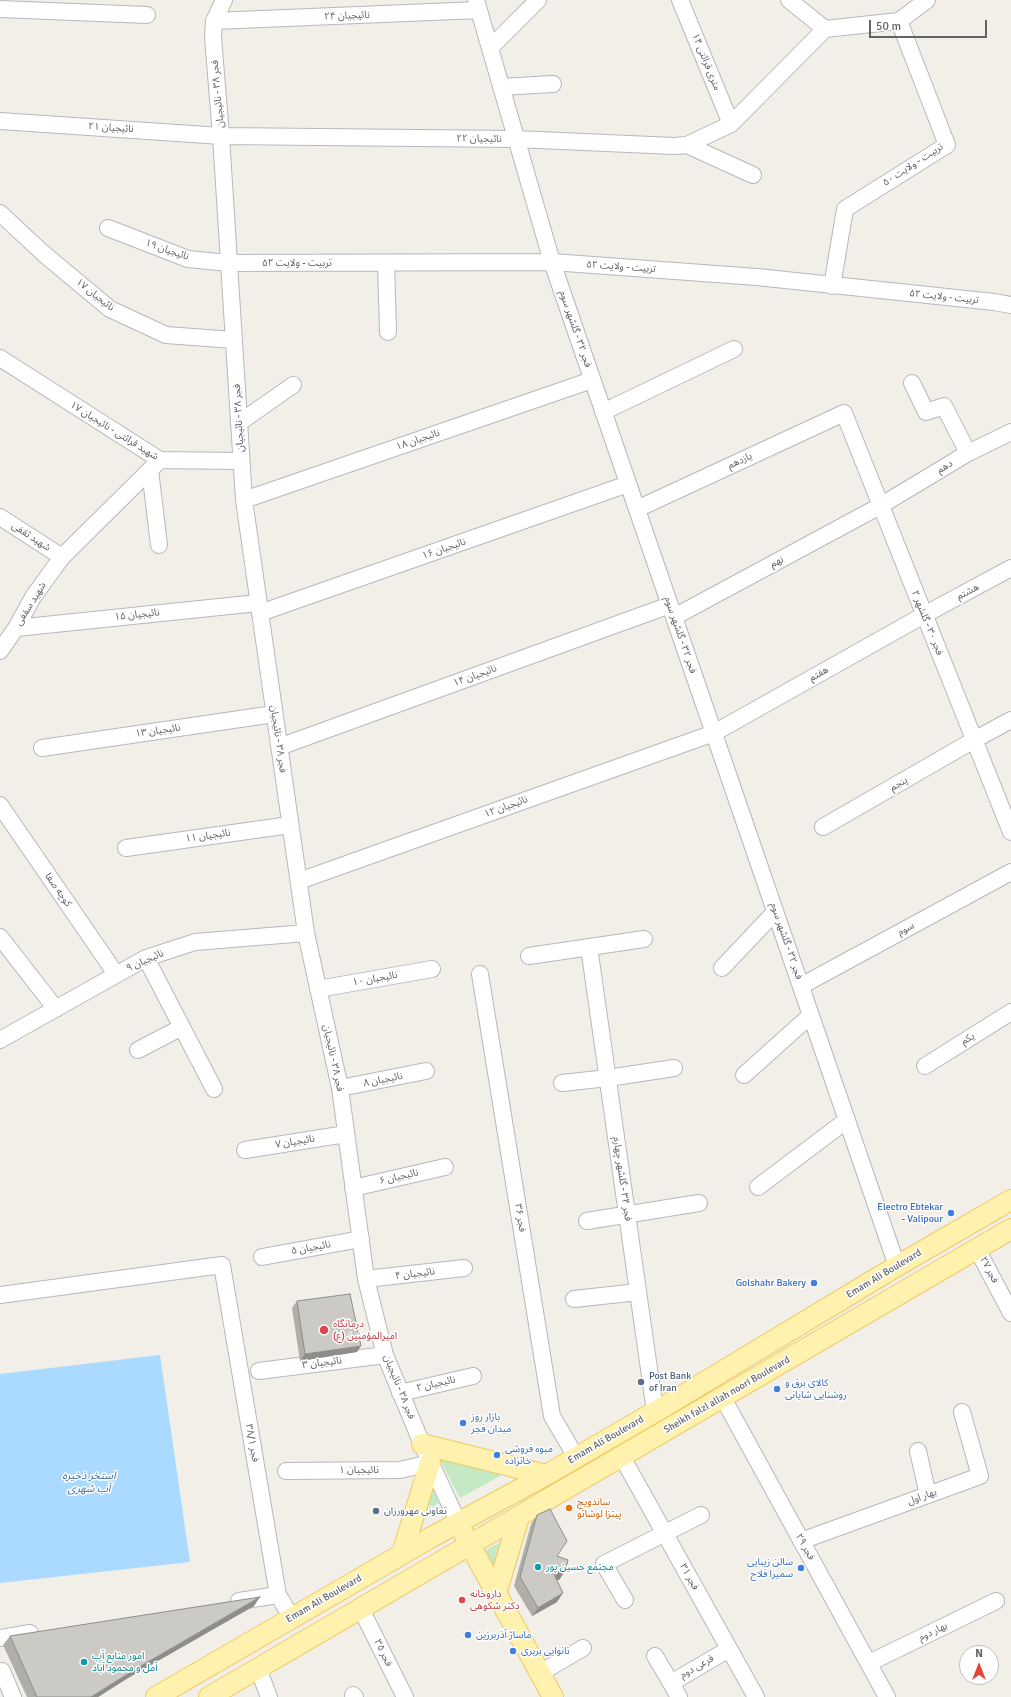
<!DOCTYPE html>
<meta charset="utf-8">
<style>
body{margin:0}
#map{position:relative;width:1011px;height:1697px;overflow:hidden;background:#f1efe8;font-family:Signika,sans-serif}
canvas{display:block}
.north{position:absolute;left:959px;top:1645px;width:40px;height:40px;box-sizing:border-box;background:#fff;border:1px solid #bfc1c3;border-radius:50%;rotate:0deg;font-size:11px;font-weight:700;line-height:16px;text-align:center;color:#5f6368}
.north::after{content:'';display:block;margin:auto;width:14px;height:18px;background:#ea4335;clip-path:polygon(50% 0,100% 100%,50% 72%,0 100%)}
.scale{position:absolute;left:869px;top:20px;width:118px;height:18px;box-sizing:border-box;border:2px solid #5f6368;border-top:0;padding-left:5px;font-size:12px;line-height:14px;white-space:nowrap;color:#5f6368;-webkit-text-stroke:3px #fff;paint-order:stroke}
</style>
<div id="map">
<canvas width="1011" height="1697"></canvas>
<div class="north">N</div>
<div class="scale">50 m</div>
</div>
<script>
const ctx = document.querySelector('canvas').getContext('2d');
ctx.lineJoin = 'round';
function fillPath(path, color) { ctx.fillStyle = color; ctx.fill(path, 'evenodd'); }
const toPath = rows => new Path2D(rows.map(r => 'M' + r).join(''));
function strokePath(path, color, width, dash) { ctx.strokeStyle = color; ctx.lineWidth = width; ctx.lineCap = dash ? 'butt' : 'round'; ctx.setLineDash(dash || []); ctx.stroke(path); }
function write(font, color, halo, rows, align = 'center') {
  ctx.font = font + ' Signika,"Noto Sans Arabic",sans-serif'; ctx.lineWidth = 3; ctx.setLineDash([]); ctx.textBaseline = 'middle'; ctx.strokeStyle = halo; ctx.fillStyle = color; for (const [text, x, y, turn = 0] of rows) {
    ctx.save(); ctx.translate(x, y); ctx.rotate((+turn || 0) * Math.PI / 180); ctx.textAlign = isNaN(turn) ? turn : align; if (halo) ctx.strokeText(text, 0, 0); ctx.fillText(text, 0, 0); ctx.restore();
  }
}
fillPath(toPath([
 [437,1454,507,1472,460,1498],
 [429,1480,439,1503,419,1514],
 [513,1535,498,1582,483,1552]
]), '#c5e8c5');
fillPath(toPath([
 [160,1355,190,1562,0,1583,0,1374]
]), '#aadaff');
const minor = toPath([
 [224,0,214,21,213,37,221,136,244,500,306,933,340,1088,366,1279,385,1355,422,1444,458,1522],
 [476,0,552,262,897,1266],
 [680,0,731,124],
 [789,0,825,29,899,21],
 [0,9,147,15],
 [214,21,479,10],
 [490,48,538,0],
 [501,87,553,84],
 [0,121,221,136,516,139,674,146,687,145,731,124,825,29],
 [687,145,753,175],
 [0,213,44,254,110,309,166,335,234,340],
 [108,228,188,259,229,263,552,262,757,277,994,302,1011,305],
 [386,263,388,332],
 [832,286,845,209,947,145,899,21,927,0],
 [0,358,160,460,241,461],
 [912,383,926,412,944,406,968,453],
 [603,412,734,349],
 [239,423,293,385],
 [150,470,159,545],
 [244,500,592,380],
 [637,509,844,413,1011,832],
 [0,517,62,557],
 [260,613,628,484],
 [674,617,880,506,968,453,1011,432],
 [16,628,258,603],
 [0,651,16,628,33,597,62,557,160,460],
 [279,747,670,605],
 [42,748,274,714],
 [0,805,116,974],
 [823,827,974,740,1011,720],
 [126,848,290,825],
 [299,881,714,733,924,615,1011,568],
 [0,937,56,1009],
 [589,947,655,1411],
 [529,956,644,939],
 [146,958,214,1089],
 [722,968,775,912],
 [480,974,552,1416,576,1457],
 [801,986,1011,872],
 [318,989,432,969],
 [0,1040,146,958,195,942,306,933],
 [138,1050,182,1027],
 [925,1066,1011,1012],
 [744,1075,811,1015],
 [562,1083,608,1078,674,1068],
 [340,1088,426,1071],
 [245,1150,346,1134],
 [758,1187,847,1120],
 [353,1188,445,1167],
 [587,1221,699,1203],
 [977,1249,1011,1313],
 [262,1257,361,1239],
 [366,1279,464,1268],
 [0,1295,222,1265,278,1595,292,1618],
 [574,1299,638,1292],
 [259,1371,385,1355],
 [400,1393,473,1376],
 [723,1398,887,1697],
 [918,1451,928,1495],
 [622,1457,756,1697],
 [286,1471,400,1470,430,1463],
 [801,1541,980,1476,962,1412],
 [625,1600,604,1564,701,1515],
 [239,1601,278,1595],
 [361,1609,405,1697],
 [0,1638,30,1633],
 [655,1656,671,1683,729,1649],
 [869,1663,996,1601],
 [258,1668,269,1697],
 [2,1671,13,1697],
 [540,1673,583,1648],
 [671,1683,679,1697],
 [353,1695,355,1697]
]);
const major = toPath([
 [422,1444,546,1475],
 [464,1534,553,1697],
 [402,1554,430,1463],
 [496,1594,519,1517],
 [156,1697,430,1538,546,1475,665,1406,897,1266,1011,1200],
 [209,1697,1011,1229]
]);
strokePath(minor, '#b5b8bc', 18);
strokePath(major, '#f2c960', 22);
strokePath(minor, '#fff', 16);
strokePath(major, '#fff2af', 20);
fillPath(toPath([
 [297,1301,357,1352,300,1361,292,1308],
 [537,1515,565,1571,559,1580,557,1580,557,1602,532,1616,514,1586,531,1524],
 [254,1606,128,1678,98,1697,27,1697,3,1645,10,1636]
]), '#afaea9');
fillPath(toPath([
 [361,1346,357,1352,300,1361,305,1354],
 [565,1571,559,1580,547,1580,553,1572],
 [563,1593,557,1602,532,1616,538,1608],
 [260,1597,254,1606,128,1678,98,1697,91,1697,134,1670]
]), '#8f8d8a');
const building = toPath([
 [350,1294,361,1346,305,1354,297,1301,350,1294],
 [550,1509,567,1541,557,1556,568,1560,565,1571,553,1572,563,1593,538,1608,520,1577,537,1515,550,1509],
 [260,1597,134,1670,91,1697,37,1697,10,1636,260,1597]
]);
fillPath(building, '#cccac5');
strokePath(building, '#8f8d8a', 1);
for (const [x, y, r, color] of [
 [951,1213,4,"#3f7fe0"],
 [814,1283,4,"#3f7fe0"],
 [324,1330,5,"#e0444e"],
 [641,1382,4,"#5c6f8a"],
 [777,1389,4,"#3f7fe0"],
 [463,1423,4,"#3f7fe0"],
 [497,1455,4,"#3f7fe0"],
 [569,1508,4,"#e8710a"],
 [376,1511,4,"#5c6f8a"],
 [538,1567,4,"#0f9aa8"],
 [801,1568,4,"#3f7fe0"],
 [462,1600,4,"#e0444e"],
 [468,1635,4,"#3f7fe0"],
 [513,1651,4,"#3f7fe0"],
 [84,1662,4,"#0f9aa8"]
]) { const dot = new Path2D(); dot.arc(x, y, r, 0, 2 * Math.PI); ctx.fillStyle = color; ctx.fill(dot); strokePath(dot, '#fff', 1.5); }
write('10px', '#5f6368', '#fff', [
 ["نائیجیان ۲۴",347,16,-2],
 ["۱۴ متری قرائتی",706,62,68],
 ["فجر ۳۸ - نائیجیان",218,94,-95],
 ["نائیجیان ۲۱",111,128,4],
 ["نائیجیان ۲۲",479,139,1],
 ["تربیت - ولایت ۵۰",913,165,-33],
 ["نائیجیان ۱۹",167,250,19],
 ["تربیت - ولایت ۵۲",297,263],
 ["تربیت - ولایت ۵۲",621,267,4],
 ["نائیجیان ۱۷",95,295,38],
 ["تربیت - ولایت ۵۲",944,297,6],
 ["فجر ۳۲ - گلشهر سوم",575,329,71],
 ["فجر ۳۸ - نائیجیان",239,418,-93],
 ["شهید قرائتی - نائیجیان ۱۷",114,431,32],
 ["نائیجیان ۱۸",418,440,-19],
 ["یازدهم",740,461,-25],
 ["دهم",945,467,-31],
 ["شهید ثقفی",31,537,33],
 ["نائیجیان ۱۶",444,549,-19],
 ["نهم",777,562,-28],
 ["هشتم",968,592,-28],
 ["شهید سقفی",31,604,-58],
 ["نائیجیان ۱۵",137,615,-6],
 ["فجر ۳۰ - گلشهر ۲",927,623,68],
 ["فجر ۳۲ - گلشهر سوم",680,635,71],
 ["هفتم",819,674,-29],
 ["نائیجیان ۱۴",475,676,-20],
 ["نائیجیان ۱۳",158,731,-8],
 ["فجر ۳۸ - نائیجیان",278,739,82],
 ["پنجم",899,784,-30],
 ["نائیجیان ۱۲",506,807,-20],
 ["نائیجیان ۱۱",208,836,-8],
 ["کوچه صفا",58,890,55],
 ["سوم",906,929,-29],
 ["فجر ۳۲ - گلشهر سوم",786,941,71],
 ["نائیجیان ۹",145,961,-24],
 ["نائیجیان ۱۰",375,979,-10],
 ["یکم",968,1039,-32],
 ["فجر ۳۸ - نائیجیان",333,1058,78],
 ["نائیجیان ۸",383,1080,-11],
 ["نائیجیان ۷",295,1142,-9],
 ["نائیجیان ۶",399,1177,-13],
 ["فجر ۳۴ - گلشهر چهارم",622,1179,82],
 ["فجر ۳۶",520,1218,81],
 ["نائیجیان ۵",311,1248,-10],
 ["فجر ۲۷",989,1270,62],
 ["نائیجیان ۴",415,1274,-7],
 ["Emam Ali Boulevard",884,1274,-31],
 ["نائیجیان ۳",322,1363,-7],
 ["نائیجیان ۲",436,1384,-13],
 ["فجر ۳۸ - نائیجیان",399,1387,68],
 ["Sheikh falzl allah noori Boulevard",727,1395,-30],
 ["Emam Ali Boulevard",606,1440,-30],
 ["فجر ۳۸/۱",252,1443,80],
 ["نائیجیان ۱",359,1470],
 ["بهار اول",922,1497,-20],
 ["فجر ۲۹",805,1547,61],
 ["فجر ۳۱",689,1577,61],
 ["Emam Ali Boulevard",324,1599,-30],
 ["بهار دوم",933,1632,-26],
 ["فجر ۳۵",383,1653,64],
 ["فرعی دوم",697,1667,-30]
]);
write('10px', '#366cbe', '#fff', [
 ["Electro Ebtekar",943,1207,"right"],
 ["- Valipour",943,1219,"right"],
 ["Golshahr Bakery",806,1283,"right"],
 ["کالای برق و",785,1383],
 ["روشنایی شایانی",785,1395],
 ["بازار روز",471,1417],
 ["میدان فجر",471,1429],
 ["میوه فروشی",505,1449],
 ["خانزاده",505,1461],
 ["سالن زیبایی",793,1562,"right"],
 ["سمیرا فلاح",793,1574,"right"],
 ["ماساژ آذربرزین",476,1635],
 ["نانوایی بربری",521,1651]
], 'left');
write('10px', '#be3a42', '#fff', [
 ["درمانگاه",333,1324],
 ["امیرالمؤمنین (ع)",333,1336],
 ["داروخانه",470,1594],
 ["دکتر شکوهی",470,1606]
], 'left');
write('10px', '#4e5e75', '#fff', [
 ["Post Bank",649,1376],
 ["of Iran",649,1388],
 ["تعاونی مهرورزان",384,1511]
], 'left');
write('10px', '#c56008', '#fff', [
 ["ساندویچ",577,1502],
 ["پیتزا لوشاتو",577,1514]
], 'left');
write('10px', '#0d838f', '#fff', [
 ["مجتمع حسین پور",546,1567],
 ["امور منابع آب",92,1656],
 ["آمل و محمود آباد",92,1668]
], 'left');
write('italic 11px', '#4174aa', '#fff', [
 ["استخر ذخیره",89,1476],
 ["آب شهری",89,1489]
]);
</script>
